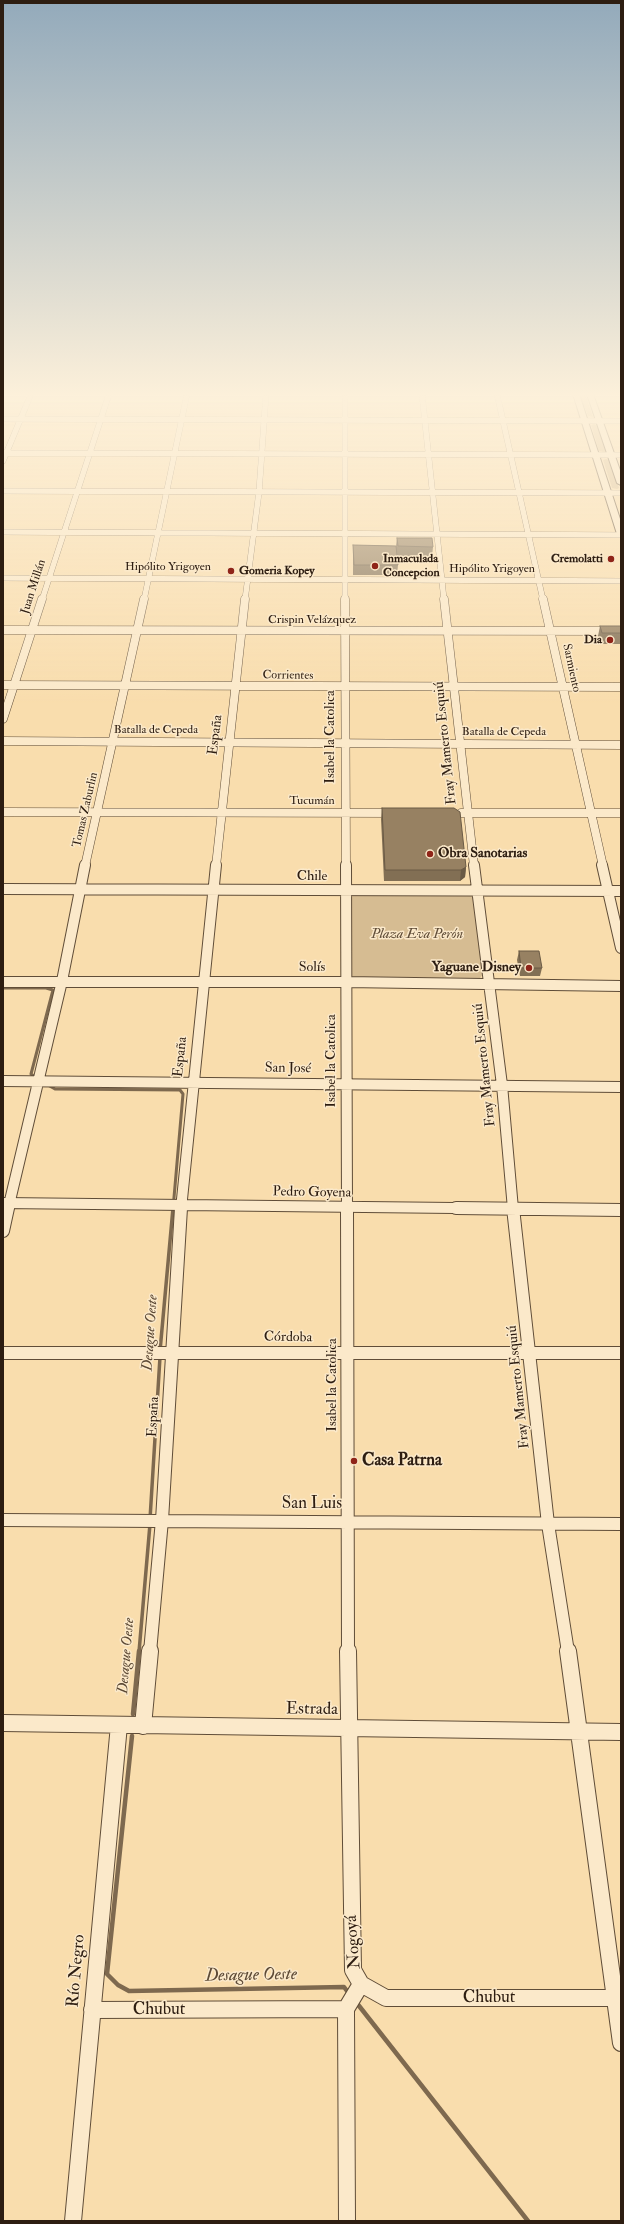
<!DOCTYPE html>
<meta charset="utf-8">
<style>
body{margin:0}
#map{position:relative;width:624px;height:2224px;overflow:hidden;background:#f9ddad;font-family:"IM FELL Double Pica",serif}
canvas{display:block}
.frame{position:absolute;inset:0;border:4px solid #2d1d11;pointer-events:none}
</style>
<div id="map">
<canvas width="624" height="2224"></canvas>
<div class="frame"></div>
</div>
<script>
const ctx = document.querySelector('canvas').getContext('2d');
ctx.lineJoin = 'round';
function fillPath(path, color) { ctx.fillStyle = color; ctx.fill(path, 'evenodd'); }
const toPath = rows => new Path2D(rows.map(r => 'M' + r).join(''));
function strokePath(path, color, width, dash) { ctx.strokeStyle = color; ctx.lineWidth = width; ctx.lineCap = dash ? 'butt' : 'round'; ctx.setLineDash(dash || []); ctx.stroke(path); }
function write(font, color, halo, rows, align = 'center') {
  ctx.font = font + ' "IM FELL Double Pica",serif'; ctx.lineWidth = 3; ctx.setLineDash([]); ctx.textBaseline = 'middle'; ctx.strokeStyle = halo; ctx.fillStyle = color; for (const [text, x, y, turn = 0] of rows) {
    ctx.save(); ctx.translate(x, y); ctx.rotate((+turn || 0) * Math.PI / 180); ctx.textAlign = isNaN(turn) ? turn : align; if (halo) ctx.strokeText(text, 0, 0); ctx.fillText(text, 0, 0); ctx.restore();
  }
}
fillPath(toPath([
 [579,394,585,394,593,417,588,416],
 [594,424,598,426,606,451,605,452,599,451,591,425],
 [606,459,610,460,619,488,617,489,612,488,603,460],
 [465,891,474,896,484,973,480,978,352,977,350,898,352,893]
]), '#d6bc92');
strokePath(toPath([
 [3,988,46,988,53,990,31,1074,35,1077],
 [46,1084,55,1089,180,1090,183,1094,173,1209]
]), '#7e694f', 3);
strokePath(toPath([
 [160,1351,173,1208],
 [150,1519,160,1357],
 [139,1652,150,1524]
]), '#7e694f', 3.5);
strokePath(toPath([
 [133,1714,139,1651],
 [132,1736,107,1974,118,1985,129,1991,344,1987,350,1995],
 [356,2002,528,2221]
]), '#7e694f', 4.5);
const minorFar4 = toPath([
 [345,394,345,600],
 [422,394,444,600],
 [497,394,543,600],
 [3,419,621,421],
 [3,453,621,455],
 [3,461,31,394],
 [3,491,621,493],
 [3,532,621,535],
 [3,578,621,581],
 [42,600,109,394],
 [144,600,187,394],
 [245,600,259,492,266,394]
]);
const minorFar3 = toPath([
 [345,599,346,866],
 [444,599,474,866],
 [543,599,603,866],
 [3,630,621,631],
 [3,685,621,687],
 [3,719,42,599],
 [3,741,621,745],
 [3,812,395,813],
 [461,813,621,813],
 [85,866,144,599],
 [216,866,245,599]
]);
const minorFar2 = toPath([
 [346,865,347,1209],
 [474,865,502,1085,513,1209],
 [602,865,621,948],
 [3,889,621,891],
 [3,982,346,982,621,986],
 [3,1081,621,1087],
 [3,1203,545,1209],
 [8,1209,62,981,85,865],
 [181,1209,216,865]
]);
const minorFar1 = toPath([
 [347,1208,348,1652],
 [456,1208,621,1210],
 [513,1208,548,1524,568,1652],
 [3,1231,8,1208],
 [3,1353,621,1353],
 [3,1520,621,1524],
 [150,1652,162,1520,181,1208]
]);
const minor = toPath([
 [348,1651,353,1970,361,1984,386,1998,621,1998],
 [568,1651,621,2043],
 [3,1723,621,1732],
 [143,1726,150,1651],
 [92,2010,346,2009],
 [73,2221,119,1725],
 [347,2221,346,2009,361,1984]
]);
const tertiary = toPath([
 [573,394,579,394,621,522,621,536,617,534,573,394],
 [587,394,593,394,621,473,621,485,617,483,587,394]
]);
strokePath(minorFar4, '#604d38', 6);
strokePath(minorFar3, '#604d38', 9);
strokePath(minorFar2, '#604d38', 12);
strokePath(minorFar1, '#604d38', 14);
strokePath(minor, '#604d38', 18);
strokePath(tertiary, '#604d38', 2);
strokePath(minorFar4, '#fbe9ca', 5.5);
strokePath(minorFar3, '#fbe9ca', 8);
strokePath(minorFar2, '#fbe9ca', 10);
strokePath(minorFar1, '#fbe9ca', 12);
strokePath(minor, '#fbe9ca', 16);
fillPath(tertiary, '#fbe9ca');
fillPath(toPath([
 [397,538,433,547,432,557,397,557,398,565,397,575,353,575,353,545,396,546],
 [600,626,621,626,621,644,600,644,598,636],
 [382,808,466,867,465,877,460,881,384,881,381,819],
 [519,951,542,968,540,976,520,976,517,960]
]), '#826f54');
fillPath(toPath([
 [466,867,465,877,460,881,461,870]
]), '#6a5a45');
const building = toPath([
 [397,538,432,538,433,547,398,546,397,538],
 [353,545,396,546,398,565,354,565,353,545],
 [600,626,621,626,621,633,602,633,600,626],
 [382,808,454,808,460,812,466,867,461,870,385,870,382,808],
 [519,951,539,951,542,968,521,968,519,951]
]);
fillPath(building, '#978162');
strokePath(building, '#6a5a45', 1);
const sky = ctx.createLinearGradient(0, 0, 0, 705);
sky.addColorStop(0, '#93aabb');
sky.addColorStop(0.56, '#fcf0da');
sky.addColorStop(1, '#fcf0da00');
ctx.fillStyle = sky;
ctx.fillRect(0, 0, 624, 705);
for (const [x, y, r, color] of [
 [611,559,4,"#8f2418"],
 [375,566,4,"#8f2418"],
 [231,571,4,"#8f2418"],
 [610,640,4,"#8f2418"],
 [430,854,4,"#8f2418"],
 [529,968,4,"#8f2418"],
 [354,1461,4,"#8f2418"]
]) { const dot = new Path2D(); dot.arc(x, y, r, 0, 2 * Math.PI); ctx.fillStyle = color; ctx.fill(dot); strokePath(dot, '#fbe9ca', 1.5); }
write('bold 12px', '#2d1d11', '#fbe9ca', [
 ["Inmaculada",383,559],
 ["Concepcion",383,573],
 ["Cremolatti",603,559,"right"],
 ["Gomeria Kopey",239,571],
 ["Dia",602,640,"right"]
], 'left');
write('12px', '#2d1d11', '#fbe9ca', [
 ["Hipólito Yrigoyen",168,567],
 ["Hipólito Yrigoyen",492,569],
 ["Juan Millán",34,587,-72],
 ["Crispin Velázquez",312,620],
 ["Sarmiento",571,668,78],
 ["Corrientes",288,676,1],
 ["Batalla de Cepeda",156,730],
 ["Batalla de Cepeda",504,732],
 ["Tucumán",312,801],
 ["Tomas Zaburlin",86,810,-77]
]);
write('14px', '#2d1d11', '#fbe9ca', [
 ["España",216,735,-83],
 ["Isabel la Catolica",331,737,-90],
 ["Fray Mamerto Esquiú",446,743,-96],
 ["Chile",312,877],
 ["Solís",312,968],
 ["España",181,1057,-84],
 ["Isabel la Catolica",332,1061,-90],
 ["Fray Mamerto Esquiú",485,1065,-96],
 ["San José",288,1069,1],
 ["Pedro Goyena",312,1193,1],
 ["Córdoba",288,1338,1],
 ["Isabel la Catolica",333,1385,-90],
 ["Fray Mamerto Esquiú",519,1387,-96],
 ["España",154,1417,-87]
]);
write('bold 14px', '#2d1d11', '#fbe9ca', [
 ["Obra Sanotarias",438,854],
 ["Yaguane Disney",521,968,"right"]
], 'left');
write('italic 14px', '#604d38', '#fbe9ca', [
 ["Plaza Eva Perón",417,935]
]);
write('italic 15px', '#5c4935', '#fbe9ca', [
 ["Desague Oeste",151,1333,-86],
 ["Desague Oeste",127,1656,-85]
]);
write('bold 17px', '#2d1d11', '#fbe9ca', [
 ["Casa Patrna",362,1461]
], 'left');
write('17px', '#2d1d11', '#fbe9ca', [
 ["San Luis",312,1504],
 ["Estrada",312,1710,1],
 ["Nogoyá",354,1942,-94],
 ["Río Negro",77,1971,-85],
 ["Chubut",489,1998],
 ["Chubut",159,2010]
]);
write('italic 18px', '#5c4935', '#fbe9ca', [
 ["Desague Oeste",251,1976,-1]
]);
</script>
